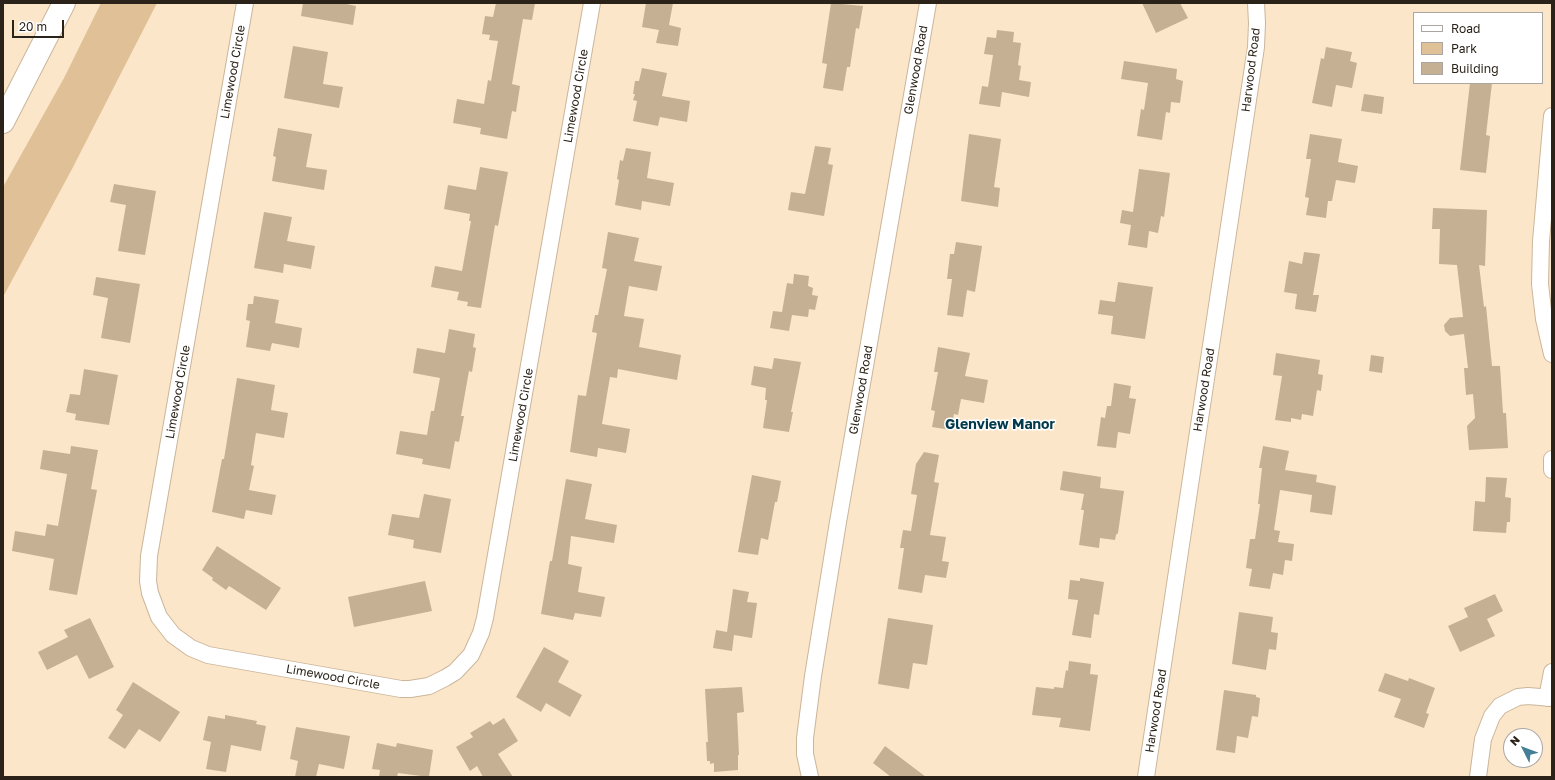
<!DOCTYPE html>
<style>
body{margin:0}
#map{position:relative;width:1555px;height:780px;overflow:hidden;background:#fce6c9;font-family:"Golos Text",sans-serif}
canvas{display:block}
.frame{position:absolute;inset:0;border:4px solid #2b2319;pointer-events:none}
.legend{position:absolute;left:1413px;top:12px;width:130px;height:72px;box-sizing:border-box;background:#fff;border:1px solid #aaa7a3;margin:0;padding:5px 7px;list-style:none;font-size:12px;color:#2b2319}
.legend li{display:flex;align-items:center;gap:8px;height:20px}
.legend b{width:20px;border:1px solid #aaa7a3}
.north{position:absolute;left:1503px;top:728px;width:40px;height:40px;box-sizing:border-box;background:#fff;border:1px solid #aaa7a3;border-radius:50%;rotate:312deg;font-size:11px;font-weight:700;line-height:16px;text-align:center;color:#2b2319}
.north::after{content:'';display:block;margin:auto;width:14px;height:18px;background:#437f96;clip-path:polygon(50% 0,100% 100%,50% 72%,0 100%)}
.scale{position:absolute;left:12px;top:20px;width:52px;height:18px;box-sizing:border-box;border:2px solid #2b2319;border-top:0;padding-left:5px;font-size:12px;line-height:14px;white-space:nowrap;color:#2b2319;-webkit-text-stroke:3px #fff;paint-order:stroke}
</style>
<div id="map">
<canvas width="1555" height="780"></canvas>
<div class="frame"></div>
<ul class="legend">
<li><b style="height:5px;background:#fff"></b>Road</li>
<li><b style="height:11px;background:#e0c096"></b>Park</li>
<li><b style="height:11px;background:#c5b094"></b>Building</li>
</ul>
<div class="north">N</div>
<div class="scale">20 m</div>
</div>
<script>
const ctx = document.querySelector('canvas').getContext('2d');
ctx.lineJoin = 'round';
function fillPath(path, color) { ctx.fillStyle = color; ctx.fill(path, 'evenodd'); }
const toPath = rows => new Path2D(rows.map(r => 'M' + r).join(''));
function strokePath(path, color, width, dash) { ctx.strokeStyle = color; ctx.lineWidth = width; ctx.lineCap = dash ? 'butt' : 'round'; ctx.setLineDash(dash || []); ctx.stroke(path); }
function write(font, color, halo, rows, align = 'center') {
  ctx.font = font + ' "Golos Text",sans-serif'; ctx.lineWidth = 3; ctx.setLineDash([]); ctx.textBaseline = 'middle'; ctx.strokeStyle = halo; ctx.fillStyle = color; for (const [text, x, y, turn = 0] of rows) {
    ctx.save(); ctx.translate(x, y); ctx.rotate((+turn || 0) * Math.PI / 180); ctx.textAlign = isNaN(turn) ? turn : align; if (halo) ctx.strokeText(text, 0, 0); ctx.fillText(text, 0, 0); ctx.restore();
  }
}
fillPath(toPath([
 [101,3,157,3,72,169,3,297,3,187,64,78]
]), '#e0c096');
fillPath(toPath([
 [303,3,342,3,356,6,353,25,301,16],
 [496,3,535,3,532,20,523,19,512,84,520,86,516,112,512,111,507,139,480,134,481,128,453,123,457,99,484,104,488,80,491,81,498,41,489,40,490,35,482,34,485,16,493,17],
 [646,3,673,3,669,25,681,28,678,46,656,43,659,30,642,27],
 [831,3,863,6,859,29,856,28,850,67,847,67,843,91,823,88,827,64,822,63],
 [1142,3,1180,3,1188,18,1156,33],
 [997,30,1014,32,1013,42,1021,43,1018,65,1021,66,1019,80,1031,82,1029,97,1002,92,1000,107,979,104,982,86,988,87,993,55,984,54,987,37,996,38],
 [293,46,328,52,323,84,343,87,339,108,284,98],
 [1326,47,1352,52,1350,61,1357,63,1352,88,1336,85,1332,107,1312,103,1321,58,1324,59],
 [1124,61,1177,69,1176,79,1183,81,1180,103,1171,102,1170,113,1166,112,1162,140,1137,136,1141,109,1144,110,1148,83,1121,79],
 [642,68,667,73,662,96,690,101,687,122,660,117,658,126,633,121,637,101,633,100,635,94,633,94,635,81,639,81],
 [1470,83,1492,83,1486,135,1490,136,1486,173,1460,170],
 [1364,94,1384,97,1382,114,1361,111],
 [278,128,312,134,306,167,327,170,324,190,272,181,276,157,273,156],
 [969,134,1001,139,994,187,1000,188,998,207,961,201],
 [1310,134,1342,139,1338,162,1358,166,1355,183,1336,180,1332,201,1328,201,1326,218,1306,215,1309,198,1305,197,1311,159,1306,159],
 [815,146,831,148,828,164,833,165,824,216,788,210,791,192,805,194],
 [626,148,651,152,647,178,674,183,670,206,642,201,641,210,615,205,619,180,617,179,620,160,623,161],
 [480,167,508,172,498,226,495,225,481,308,467,306,468,302,457,300,459,292,431,287,435,266,462,271,471,221,469,221,470,214,444,209,448,185,476,190],
 [1139,169,1170,173,1164,217,1161,216,1158,233,1149,231,1147,248,1128,245,1131,225,1120,223,1122,210,1133,212],
 [114,184,156,191,145,255,118,251,126,205,110,202],
 [1433,208,1487,210,1485,266,1479,265,1484,307,1486,306,1492,366,1500,366,1503,413,1506,413,1508,448,1469,450,1467,426,1475,418,1473,394,1466,395,1464,368,1468,368,1464,334,1450,336,1445,331,1444,325,1450,318,1463,317,1457,265,1439,264,1440,229,1432,229],
 [264,212,292,217,287,241,315,246,311,269,284,264,283,273,254,268],
 [608,232,639,238,634,261,662,266,657,291,629,286,624,316,644,319,639,347,681,355,677,380,618,369,617,378,610,377,602,424,630,429,626,453,598,448,597,457,570,452,578,395,586,396,597,333,592,332,595,315,598,315,607,269,602,268],
 [956,242,982,246,975,292,967,290,963,317,947,315,952,279,947,279,950,254,954,254],
 [1304,252,1320,254,1313,295,1319,295,1316,312,1295,309,1297,294,1284,292,1289,261,1302,264],
 [794,274,809,276,808,286,813,288,812,295,818,296,815,310,809,309,808,317,792,315,789,331,770,328,773,311,782,312,787,283,793,284],
 [96,277,140,284,130,343,101,338,108,298,93,295],
 [1118,282,1153,287,1145,339,1111,334,1113,316,1098,314,1100,300,1115,302],
 [254,296,279,300,275,323,302,328,299,348,272,343,270,351,246,347,250,321,246,320,248,304,253,304],
 [449,329,475,334,473,347,476,348,472,372,469,371,461,416,464,416,459,442,455,441,450,469,422,464,423,459,396,454,400,431,427,435,431,411,434,411,440,378,413,373,417,348,445,353],
 [938,347,970,353,965,376,988,380,984,403,961,399,958,415,954,414,951,430,932,427,935,411,931,410,938,372,934,372],
 [1276,353,1320,360,1318,374,1323,375,1321,391,1317,390,1313,416,1302,414,1301,420,1291,418,1291,422,1275,420,1282,376,1273,375],
 [1371,355,1384,357,1382,373,1369,371],
 [774,358,801,362,791,412,793,412,789,432,763,428,767,400,765,400,766,388,751,385,754,366,772,369],
 [84,369,118,375,109,425,75,420,76,414,66,412,70,394,80,395],
 [237,378,275,385,271,410,288,413,284,438,256,433,251,465,254,466,249,490,276,495,272,515,246,510,244,519,212,512,222,459,224,459],
 [1114,383,1131,386,1129,398,1136,399,1130,434,1118,432,1116,448,1097,446,1101,417,1105,418,1107,406,1111,406],
 [71,446,98,450,91,489,97,490,77,595,49,590,54,559,12,551,15,531,45,536,47,524,58,526,67,474,40,469,43,450,70,454],
 [1263,446,1289,451,1285,470,1317,475,1316,482,1336,486,1332,515,1310,512,1312,495,1280,490,1274,530,1280,531,1278,542,1294,544,1292,561,1285,560,1283,575,1273,573,1270,589,1249,586,1252,569,1246,568,1250,539,1255,539,1260,504,1258,504,1262,468,1259,468],
 [924,452,939,455,934,482,939,483,930,535,946,537,942,561,949,562,946,578,925,575,922,593,898,589,904,548,900,548,903,530,911,531,917,495,911,494,916,464],
 [1063,471,1101,477,1100,488,1124,491,1118,533,1116,535,1115,540,1100,538,1099,548,1079,545,1084,510,1081,510,1084,494,1060,490],
 [752,475,781,481,777,502,775,502,768,540,761,538,758,555,738,552],
 [1486,477,1507,478,1505,497,1511,498,1510,522,1507,522,1506,533,1473,531,1475,501,1485,502],
 [566,479,592,484,585,519,617,525,614,543,571,536,568,564,582,567,578,592,605,597,601,617,575,613,573,620,541,614,550,561,552,561],
 [424,494,451,499,441,553,413,548,414,540,388,535,392,514,419,518],
 [217,546,281,588,266,610,229,586,226,590,212,580,213,578,202,570],
 [1080,578,1104,582,1099,615,1094,614,1091,638,1072,635,1078,600,1068,599,1070,580,1080,581],
 [425,581,432,611,354,627,348,597],
 [733,589,749,592,747,602,757,603,752,638,734,635,732,651,713,648,716,630,727,632],
 [1495,594,1503,611,1487,619,1495,636,1460,652,1448,626,1468,617,1464,608],
 [1239,612,1273,617,1271,632,1278,633,1276,650,1269,649,1266,670,1232,664],
 [90,618,114,667,89,679,77,655,47,670,38,652,68,637,64,630],
 [888,618,933,625,927,665,913,663,909,689,878,684],
 [544,647,569,661,558,682,582,695,570,717,546,703,541,712,516,697],
 [1069,661,1091,664,1090,674,1098,675,1090,731,1059,727,1061,718,1032,715,1036,687,1054,689,1054,687,1063,688,1066,670,1068,671],
 [1385,673,1408,681,1409,678,1435,688,1426,713,1429,714,1424,728,1394,717,1401,699,1378,691],
 [133,682,180,712,160,742,139,729,125,749,108,738,123,715,116,710],
 [742,687,744,712,737,713,739,755,738,755,738,770,714,772,714,763,710,764,710,761,707,761,706,742,708,742,705,689],
 [1224,690,1256,695,1256,697,1260,698,1258,717,1252,716,1248,738,1237,736,1235,753,1216,750],
 [225,715,257,721,256,724,266,726,261,751,231,745,226,772,206,769,211,742,203,740,208,716,225,719],
 [504,718,518,741,498,754,513,777,483,777,477,766,470,771,456,747,473,737,470,733,490,721,493,725],
 [296,727,350,736,344,769,319,764,316,777,295,777,298,761,290,759],
 [377,743,396,747,397,743,433,750,429,777,398,773,397,777,379,777,380,770,372,769],
 [885,746,926,777,891,777,873,763]
]), '#c5b094');
const minor = toPath([
 [245,3,149,556,148,581,150,593,159,617,173,635,191,648,208,655,401,689,410,689,429,686,445,678,455,672,471,655,481,633,485,618,592,3],
 [1552,116,1541,241,1540,284,1544,319,1552,354],
 [1552,459,1552,470],
 [1547,698,1552,672],
 [810,777,805,754,805,738,813,676,838,522,928,3],
 [1146,777,1256,47,1257,23,1256,3],
 [1478,777,1483,739,1492,716,1500,706,1518,697,1528,696,1552,698]
]);
const motorway = toPath([
 [3,122,64,3]
]);
strokePath(minor, '#cbb69b', 18);
strokePath(motorway, '#cbb69b', 24);
strokePath(minor, '#fff', 16);
strokePath(motorway, '#fff', 22);
write('12px', '#2b2319', '#fff', [
 ["Glenwood Road",916,70,-80],
 ["Harwood Road",1251,70,-83],
 ["Limewood Circle",233,72,-80],
 ["Limewood Circle",576,96,-80],
 ["Glenwood Road",861,390,-80],
 ["Harwood Road",1204,390,-81],
 ["Limewood Circle",178,392,-80],
 ["Limewood Circle",521,415,-80],
 ["Limewood Circle",333,677,10],
 ["Harwood Road",1156,711,-81]
]);
write('bold 14px', '#023a4b', '#fff', [
 ["Glenview Manor",1000,425]
]);
</script>
